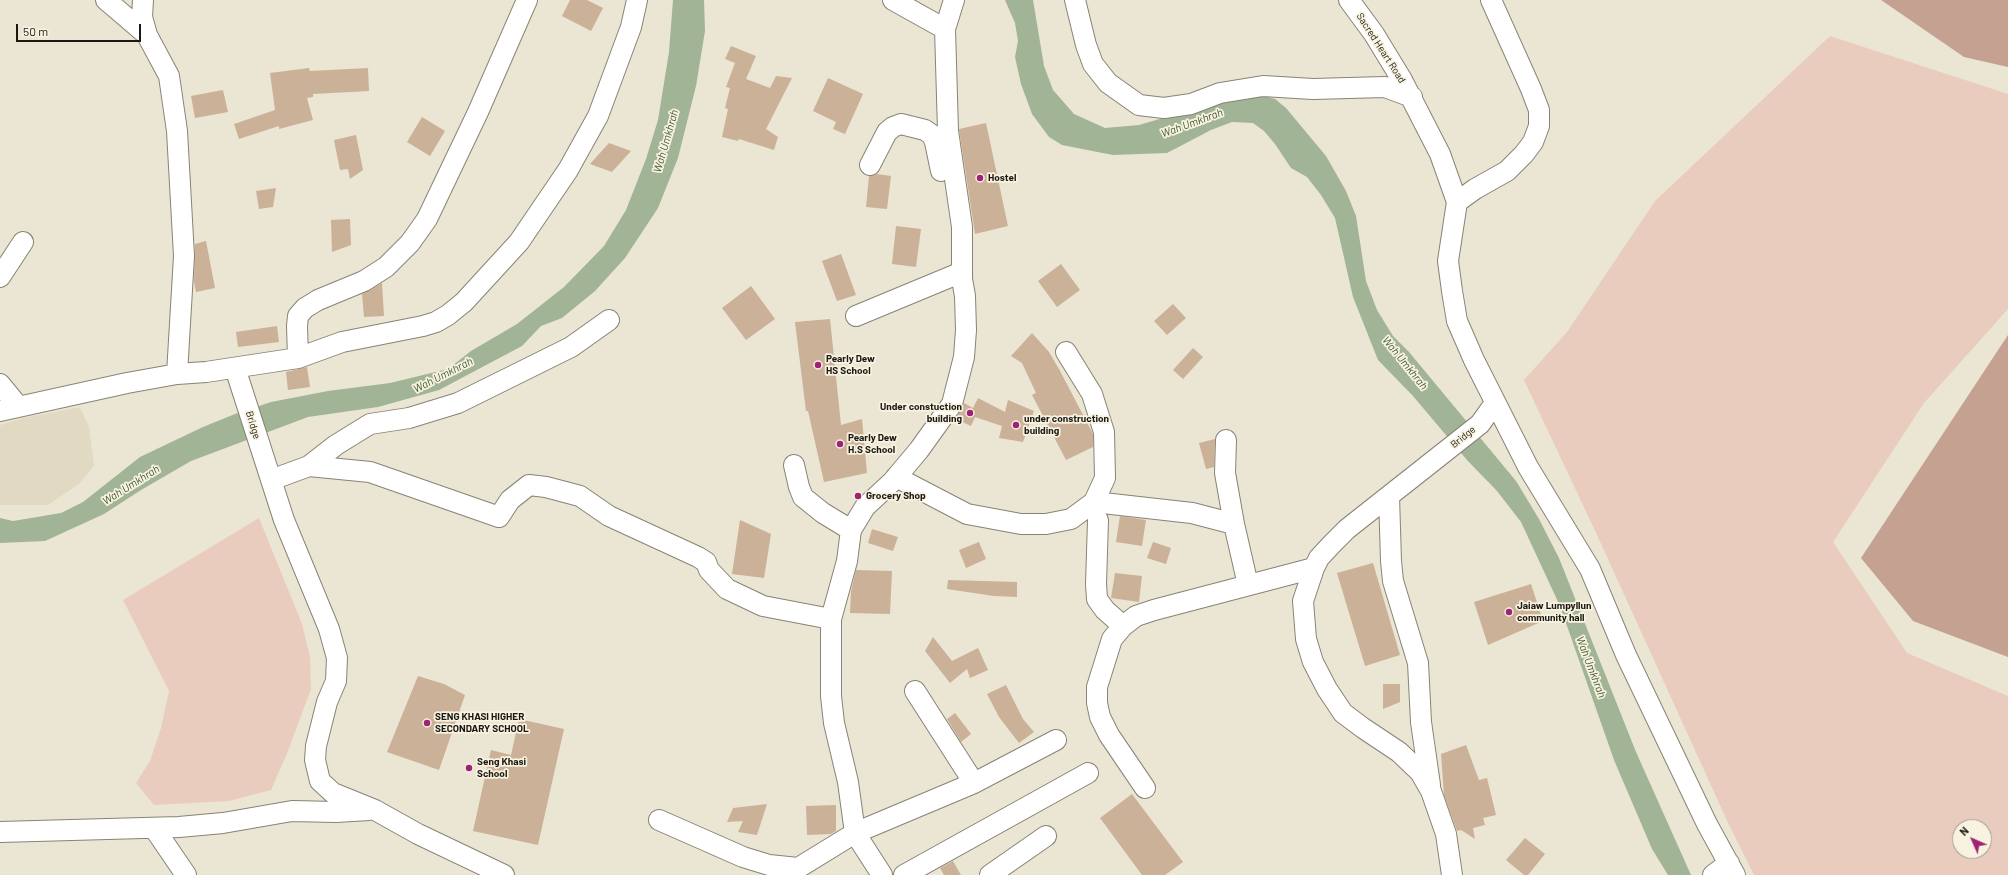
<!DOCTYPE html>
<style>
body{margin:0}
#map{position:relative;width:2008px;height:875px;overflow:hidden;background:#ebe5d4;font-family:Barlow,sans-serif}
canvas{display:block}
.north{position:absolute;left:1952px;top:819px;width:40px;height:40px;box-sizing:border-box;background:#f8f2e1;border:1px solid #9f9b8e;border-radius:50%;rotate:315deg;font-size:11px;font-weight:700;line-height:16px;text-align:center;color:#1a1812}
.north::after{content:'';display:block;margin:auto;width:14px;height:18px;background:#9e2278;clip-path:polygon(50% 0,100% 100%,50% 72%,0 100%)}
.scale{position:absolute;left:16px;top:24px;width:125px;height:18px;box-sizing:border-box;border:2px solid #1a1812;border-top:0;padding-left:5px;font-size:12px;line-height:14px;white-space:nowrap;color:#1a1812;-webkit-text-stroke:3px #f8f2e1;paint-order:stroke}
</style>
<div id="map">
<canvas width="2008" height="875"></canvas>
<div class="north">N</div>
<div class="scale">50 m</div>
</div>
<script>
const ctx = document.querySelector('canvas').getContext('2d');
ctx.lineJoin = 'round';
function fillPath(path, color) { ctx.fillStyle = color; ctx.fill(path, 'evenodd'); }
const toPath = rows => new Path2D(rows.map(r => 'M' + r).join(''));
function strokePath(path, color, width, dash) { ctx.strokeStyle = color; ctx.lineWidth = width; ctx.lineCap = dash ? 'butt' : 'round'; ctx.setLineDash(dash || []); ctx.stroke(path); }
function write(font, color, halo, rows, align = 'center') {
  ctx.font = font + ' Barlow,sans-serif'; ctx.lineWidth = 3.5; ctx.setLineDash([]); ctx.textBaseline = 'middle'; ctx.strokeStyle = halo; ctx.fillStyle = color; for (const [text, x, y, turn = 0] of rows) {
    ctx.save(); ctx.translate(x, y); ctx.rotate((+turn || 0) * Math.PI / 180); ctx.textAlign = isNaN(turn) ? turn : align; if (halo) ctx.strokeText(text, 0, 0); ctx.fillText(text, 0, 0); ctx.restore();
  }
}
fillPath(toPath([
 [80,407,89,427,94,466,79,484,48,505,0,505,0,425,24,418]
]), '#e2d9c2');
fillPath(toPath([
 [1830,36,2008,94,2008,309,1924,403,1833,542,1907,653,2008,696,2008,875,1754,875,1729,825,1597,535,1524,380,1567,332,1655,201],
 [1960,827,1984,827,1984,851,1960,851],
 [259,518,302,624,310,657,311,689,288,751,271,790,229,801,154,805,136,783,150,761,161,728,169,691,123,600]
]), '#e9ccbe');
fillPath(toPath([
 [1877,0,2008,0,2008,67,1964,57,1881,0],
 [2008,335,2008,657,1913,621,1861,558]
]), '#c4a191');
fillPath(toPath([
 [673,0,704,0,705,31,696,86,678,158,658,208,625,258,595,291,562,318,541,326,522,346,439,390,378,407,308,417,191,461,141,490,104,514,45,541,0,543,0,518,13,521,61,513,83,502,140,457,203,427,235,414,271,402,328,391,390,383,448,369,471,351,517,324,564,287,604,246,626,210,646,159,658,120,669,52],
 [1005,0,1033,0,1044,66,1053,90,1074,114,1105,128,1139,125,1242,95,1259,95,1275,99,1286,108,1326,156,1346,191,1356,216,1366,281,1377,310,1393,336,1409,352,1516,481,1539,519,1559,558,1636,752,1691,875,1668,875,1652,849,1614,760,1560,606,1521,522,1497,491,1467,460,1413,396,1378,360,1353,297,1335,218,1321,195,1307,177,1291,168,1275,144,1264,131,1253,123,1232,122,1211,130,1167,153,1113,155,1062,145,1049,137,1032,114,1021,84,1015,57,1018,41,1015,23]
]), '#a1b495');
fillPath(toPath([
 [570,0,587,0,603,8,591,31,562,16],
 [731,46,756,56,746,79,770,88,776,76,792,78,766,129,778,137,774,150,739,139,738,141,722,137,728,109,725,108,730,88,726,87,735,63,725,59],
 [309,68,310,71,368,68,369,91,313,94,313,97,307,98,313,120,279,129,279,126,239,139,234,124,275,110,270,73],
 [828,78,863,94,845,134,833,129,836,122,813,111],
 [223,90,228,112,195,118,191,96],
 [422,117,445,131,430,156,407,142],
 [986,123,1008,226,975,234,959,129],
 [356,135,363,170,350,179,348,169,340,170,334,140],
 [609,143,631,151,612,172,590,164],
 [877,174,891,176,887,209,866,207,869,176],
 [276,188,273,207,259,209,256,191],
 [350,219,351,245,332,252,331,220],
 [896,226,921,229,916,267,892,264],
 [206,241,215,288,196,292,194,282,195,244],
 [841,254,856,295,837,301,822,261],
 [1061,264,1080,290,1057,307,1038,281],
 [382,283,384,316,364,317,362,294],
 [751,286,775,319,746,340,722,308],
 [1173,304,1186,318,1167,335,1154,321],
 [830,319,841,425,862,419,867,473,824,482,808,411,806,411,795,322],
 [277,326,279,342,238,347,236,332],
 [1032,333,1049,352,1059,369,1093,434,1093,447,1066,460,1032,395,1036,393,1022,363,1011,356],
 [1193,348,1203,357,1183,379,1173,370],
 [307,367,310,387,288,390,286,372],
 [978,398,1005,412,1008,400,1034,411,1023,442,999,438,1002,426,975,417,971,426,956,419,964,403,973,408],
 [1215,439,1214,467,1206,469,1199,443],
 [1120,516,1146,520,1142,546,1116,542],
 [740,520,771,534,764,578,732,574],
 [872,529,898,537,893,551,868,543],
 [979,542,986,559,966,568,959,550],
 [1153,542,1171,548,1166,564,1147,558],
 [1373,563,1400,655,1365,666,1337,573],
 [856,570,892,571,890,614,850,613,851,591],
 [1115,573,1142,576,1139,602,1111,598],
 [948,580,1017,582,1017,597,994,596,947,589],
 [1531,584,1543,621,1488,645,1474,602],
 [933,637,952,661,978,648,988,670,970,678,967,669,950,683,925,651],
 [418,676,444,684,465,695,439,770,387,752],
 [1383,684,1400,684,1400,702,1383,709],
 [1006,685,1023,719,1034,732,1019,743,999,717,987,694],
 [955,713,971,734,961,742,947,719],
 [519,719,564,729,538,845,473,831,491,750,511,755],
 [1466,745,1479,780,1487,778,1496,815,1483,818,1485,825,1473,828,1475,839,1461,830,1457,831,1444,795,1441,754],
 [1132,794,1183,862,1165,875,1142,875,1100,818],
 [767,804,757,835,738,832,743,821,727,822,733,808],
 [836,805,836,831,831,834,807,835,806,806],
 [1525,838,1545,854,1528,875,1524,875,1506,860],
 [953,861,961,875,944,875,940,868]
]), '#cbb197');
const minor = toPath([
 [106,0,147,35],
 [143,0,142,17,147,35,169,76,177,131,184,256,177,374],
 [893,0,945,29],
 [1075,0,1086,45,1093,64,1108,83,1139,105,1164,108,1191,104,1220,93,1263,86,1313,89,1385,87,1412,97],
 [1349,0,1374,34,1402,80,1440,154,1457,202,1448,261,1452,291,1457,321,1474,360,1528,467,1590,569,1626,655,1707,824,1735,875],
 [870,165,887,132,893,127,901,124,925,130,932,135,935,142,941,171],
 [1457,202,1475,189,1507,171,1524,154,1533,142,1539,126,1539,110,1531,89,1491,0],
 [0,277,23,242],
 [856,316,962,272],
 [298,358,297,326,298,316,305,308,318,300,364,281,386,267,410,243,427,219,478,112,527,0],
 [235,368,284,520,329,629,337,658,336,681,327,702,316,746,315,760,320,781,333,793,375,810,418,834,504,875],
 [0,384,18,406],
 [0,411,127,383,177,374,206,372,298,358,342,342,423,326,436,322,448,315,464,302,519,242,568,170,598,116,631,27,637,0],
 [794,465,799,487,803,497,823,513,851,530],
 [309,466,336,445,370,424,409,418,458,403,571,347,609,320],
 [896,477,967,514,1021,524,1046,524,1071,519,1094,502,1105,478,1104,432,1092,394,1066,352],
 [271,480,309,466,370,472,499,517,510,500,529,485,546,487,580,496,609,516,698,557,706,562,709,570,727,589,763,606,831,619],
 [1389,496,1391,561,1393,581,1418,663,1421,722,1430,785],
 [1094,502,1192,513,1234,524,1225,473,1226,440],
 [1098,520,1096,584,1097,599,1105,610,1123,626],
 [1234,524,1248,585],
 [915,691,974,783],
 [1145,788,1109,735,1100,717,1097,703,1097,687,1112,639,1123,626,1136,616,1154,610,1314,568],
 [659,820,743,857,769,865,798,868,855,833,974,783,1056,740],
 [154,828,186,875],
 [0,832,179,827,223,823,292,811,336,812,369,810],
 [882,875,855,833,848,782,834,723,831,696,831,619,847,561,851,530,865,507,893,481,919,450,952,404,964,357,966,330,965,296,962,279,962,227,948,131,945,29,954,0],
 [904,875,1088,773],
 [990,875,1046,836],
 [1452,875,1446,834,1431,791,1420,772,1399,752,1363,728,1343,713,1327,689,1313,662,1306,639,1303,601,1314,568,1319,558,1332,544,1347,529,1480,424,1495,403],
 [1713,875,1729,863]
]);
strokePath(minor, '#888374', 22);
strokePath(minor, '#fff', 20);
for (const [x, y, r, color] of [
 [980,178,4,"#9e2278"],
 [818,365,4,"#9e2278"],
 [970,413,4,"#9e2278"],
 [1016,425,4,"#9e2278"],
 [840,444,4,"#9e2278"],
 [858,496,4,"#9e2278"],
 [1509,612,4,"#9e2278"],
 [427,723,4,"#9e2278"],
 [469,768,4,"#9e2278"]
]) { const dot = new Path2D(); dot.arc(x, y, r, 0, 2 * Math.PI); ctx.fillStyle = color; ctx.fill(dot); strokePath(dot, '#f8f2e1', 1.5); }
write('10px', '#1a1812', '#f8f2e1', [
 ["Sacred Heart Road",1381,48,57],
 ["Bridge",253,425,73],
 ["Bridge",1463,437,-39]
]);
write('bold 10px', '#1a1812', '#f8f2e1', [
 ["Hostel",988,178],
 ["Pearly Dew",826,359],
 ["HS School",826,371],
 ["Under constuction",962,407,"right"],
 ["building",962,419,"right"],
 ["under construction",1024,419],
 ["building",1024,431],
 ["Pearly Dew",848,438],
 ["H.S School",848,450],
 ["Grocery Shop",866,496],
 ["Jaiaw Lumpyllun",1517,606],
 ["community hall",1517,618],
 ["SENG KHASI HIGHER",435,717],
 ["SECONDARY SCHOOL",435,729],
 ["Seng Khasi",477,762],
 ["School",477,774]
], 'left');
write('italic 11px', '#425c2e', '#f8f2e1', [
 ["Wah Umkhrah",1192,123,-20],
 ["Wah Umkhrah",666,141,-74],
 ["Wah Umkhrah",1405,363,51],
 ["Wah Umkhrah",443,375,-27],
 ["Wah Umkhrah",131,485,-32],
 ["Wah Umkhrah",1591,667,69]
]);
</script>
